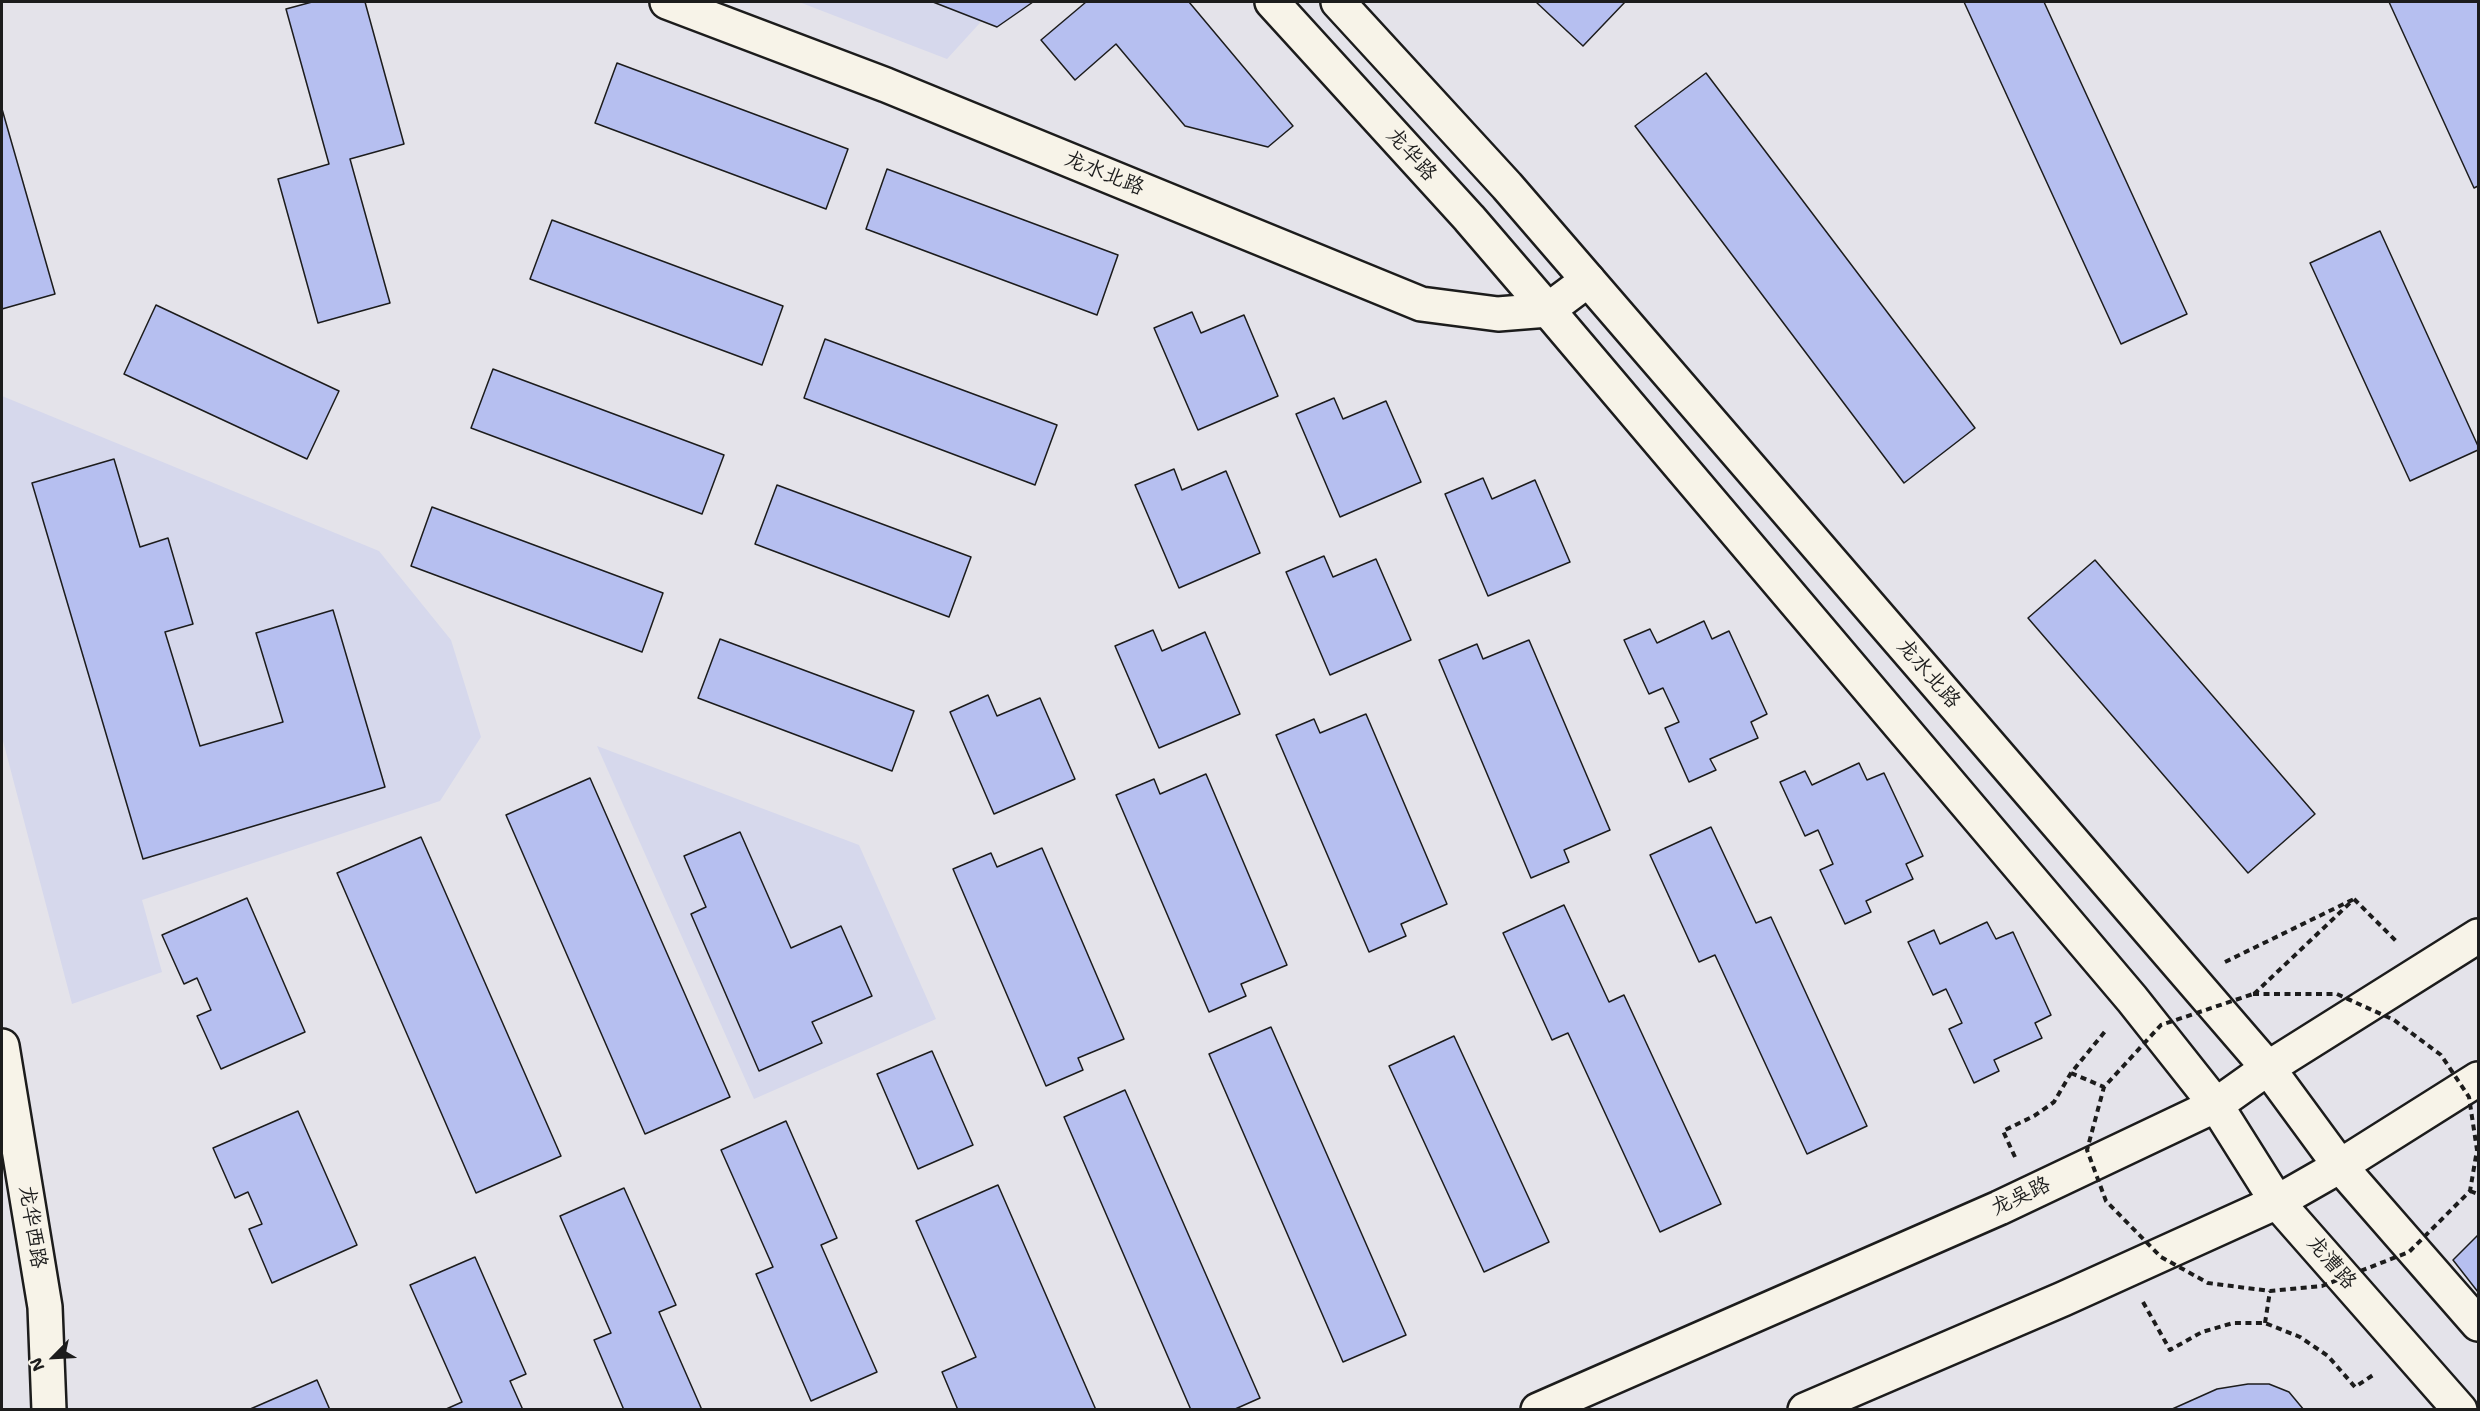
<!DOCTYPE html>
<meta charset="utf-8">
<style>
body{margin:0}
#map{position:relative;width:2480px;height:1411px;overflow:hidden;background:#e4e3ea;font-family:"Shantell Sans",sans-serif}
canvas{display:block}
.frame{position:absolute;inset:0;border:3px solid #1c1c1c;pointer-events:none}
.north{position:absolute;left:24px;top:1327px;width:60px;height:60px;-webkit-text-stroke:4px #f7f3e8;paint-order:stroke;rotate:246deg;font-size:16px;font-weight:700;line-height:24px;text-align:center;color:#1c1c1c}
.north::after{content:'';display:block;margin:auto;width:21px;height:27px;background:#1c1c1c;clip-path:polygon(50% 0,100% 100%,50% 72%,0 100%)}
</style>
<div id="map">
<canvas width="2480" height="1411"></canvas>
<div class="frame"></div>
<div class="north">N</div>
</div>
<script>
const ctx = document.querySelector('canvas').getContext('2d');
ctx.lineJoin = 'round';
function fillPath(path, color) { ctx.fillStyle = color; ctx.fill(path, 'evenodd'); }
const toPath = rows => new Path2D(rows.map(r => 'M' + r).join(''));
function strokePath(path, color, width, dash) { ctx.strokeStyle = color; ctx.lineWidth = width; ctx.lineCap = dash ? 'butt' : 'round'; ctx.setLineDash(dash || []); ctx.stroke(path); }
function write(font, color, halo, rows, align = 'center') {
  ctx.font = font + ' "Shantell Sans","LXGW WenKai TC",sans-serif'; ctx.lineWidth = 5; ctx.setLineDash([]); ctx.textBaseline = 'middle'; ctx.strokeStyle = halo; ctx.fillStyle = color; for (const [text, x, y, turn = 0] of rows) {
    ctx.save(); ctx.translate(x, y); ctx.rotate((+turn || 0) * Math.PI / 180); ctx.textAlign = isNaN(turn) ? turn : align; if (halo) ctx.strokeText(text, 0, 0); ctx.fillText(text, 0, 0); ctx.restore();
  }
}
fillPath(toPath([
 [799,2,999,2,947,59],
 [2,396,379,551,451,640,481,737,440,801,142,900,162,972,72,1004,2,737],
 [597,746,859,845,936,1019,754,1099]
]), '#d6d8ec');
const building = toPath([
 [312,2,365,2,404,144,350,159,390,303,318,323,278,179,329,164,286,9,312,2],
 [933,2,1033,2,997,27,933,2],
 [1086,2,1189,2,1293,126,1268,147,1185,126,1116,44,1075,80,1041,40,1086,2],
 [1536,2,1625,2,1583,46,1536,2],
 [1964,2,2044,2,2187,314,2121,344,1964,2],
 [2389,2,2478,2,2478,186,2474,188,2389,2],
 [617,63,848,149,826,209,595,123,617,63],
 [1706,73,1975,428,1904,483,1635,126,1706,73],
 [2,109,55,294,2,309,2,109],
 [887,169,1118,255,1097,315,866,229,887,169],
 [552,220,783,306,762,365,530,279,552,220],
 [2380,231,2478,446,2478,450,2410,481,2310,263,2380,231],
 [156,305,339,391,307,459,124,374,156,305],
 [1192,312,1201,333,1244,315,1278,396,1198,430,1154,328,1192,312],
 [825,339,1057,425,1035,485,804,398,825,339],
 [493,369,724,455,702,514,471,428,493,369],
 [1334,398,1343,419,1386,401,1421,482,1340,517,1296,414,1334,398],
 [114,459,140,547,168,538,193,624,165,632,200,746,283,722,256,633,333,610,385,787,143,859,32,483,114,459],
 [1174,469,1182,490,1226,471,1260,553,1179,588,1135,485,1174,469],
 [1483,478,1492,499,1535,480,1570,562,1488,596,1445,494,1483,478],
 [777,485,971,557,949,617,755,544,777,485],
 [432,507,663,593,642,652,411,566,432,507],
 [1324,556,1333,577,1376,559,1411,640,1330,675,1286,572,1324,556],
 [2095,560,2315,814,2248,873,2028,618,2095,560],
 [1704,621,1712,639,1729,631,1767,714,1751,722,1758,738,1710,759,1716,770,1689,782,1665,728,1679,722,1663,688,1649,694,1624,640,1650,629,1657,643,1704,621],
 [1153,630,1162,651,1205,632,1240,714,1159,748,1115,646,1153,630],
 [720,639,914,711,892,771,698,698,720,639],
 [1529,640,1610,830,1564,850,1569,862,1531,878,1439,660,1477,644,1483,659,1529,640],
 [988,695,997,716,1040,698,1075,779,994,814,950,712,988,695],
 [1366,714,1447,904,1401,924,1406,936,1369,952,1276,735,1314,719,1320,733,1366,714],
 [1859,763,1867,780,1884,773,1923,856,1906,864,1913,879,1866,901,1871,912,1845,924,1820,870,1833,864,1818,830,1805,836,1780,782,1805,771,1812,785,1859,763],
 [1206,774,1287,965,1241,984,1246,996,1209,1012,1116,795,1154,779,1160,794,1206,774],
 [590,778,730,1097,645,1134,506,815,590,778],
 [1711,827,1756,923,1771,917,1867,1126,1807,1154,1715,955,1699,962,1650,855,1711,827],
 [740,832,791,948,841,926,872,996,812,1022,822,1043,759,1071,691,914,706,907,684,856,740,832],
 [421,837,561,1156,476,1193,337,873,421,837],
 [1042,848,1124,1039,1078,1058,1083,1070,1046,1086,953,869,991,853,997,867,1042,848],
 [247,898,305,1032,221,1069,197,1016,211,1010,197,978,184,984,162,935,247,898],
 [1564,905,1609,1002,1624,995,1721,1204,1660,1232,1568,1033,1552,1040,1503,933,1564,905],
 [1987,922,1996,939,2013,932,2051,1015,2035,1023,2042,1038,1994,1060,1999,1071,1974,1083,1949,1029,1962,1023,1946,989,1933,995,1908,942,1934,930,1940,944,1987,922],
 [1271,1027,1406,1335,1343,1362,1209,1054,1271,1027],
 [1454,1036,1549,1242,1484,1272,1389,1066,1454,1036],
 [932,1051,973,1145,918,1169,877,1074,932,1051],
 [1125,1090,1260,1398,1233,1410,1191,1410,1064,1117,1125,1090],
 [298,1111,357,1245,272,1283,249,1229,262,1224,248,1192,235,1198,213,1148,298,1111],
 [786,1121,837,1238,821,1245,877,1372,811,1401,756,1274,773,1267,721,1150,786,1121],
 [998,1185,1096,1410,958,1410,942,1372,976,1357,916,1221,998,1185],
 [624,1188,676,1305,659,1312,702,1410,624,1410,594,1340,611,1333,560,1216,624,1188],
 [2478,1235,2478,1292,2453,1260,2478,1235],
 [475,1257,526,1374,510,1381,523,1410,444,1410,462,1402,410,1285,475,1257],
 [317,1380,330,1410,248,1410,317,1380],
 [2248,1384,2269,1384,2289,1392,2304,1410,2170,1410,2217,1389,2248,1384]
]);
fillPath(building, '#b6bff0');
strokePath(building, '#1c1c1c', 1.5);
const minor = toPath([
 [667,2,886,85,1421,304,1498,314,1548,310,1588,280]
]);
const tertiary = toPath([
 [2,1046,45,1307,49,1410]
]);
const secondary = toPath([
 [1272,2,1469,218,1548,310,2132,999,2216,1105],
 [1338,2,1507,186,2268,1068]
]);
const primary = toPath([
 [2268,1068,2340,1166,2478,1324],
 [2216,1105,2277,1202,2460,1410],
 [1538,1410,1999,1208,2216,1105,2268,1068,2478,936],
 [1805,1410,2063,1299,2277,1202,2340,1166,2478,1079]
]);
strokePath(minor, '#1c1c1c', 38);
strokePath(tertiary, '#1c1c1c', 38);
strokePath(secondary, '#1c1c1c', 38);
strokePath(primary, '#1c1c1c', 38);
strokePath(toPath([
 [2354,899,2398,943],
 [2225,962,2354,899],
 [2254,994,2351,902],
 [2071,1073,2104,1087],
 [2015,1157,2003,1131,2034,1116,2054,1102,2071,1073,2107,1029],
 [2470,1191,2478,1194],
 [2143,1302,2170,1350,2202,1332,2233,1323,2265,1323,2300,1337,2328,1356,2355,1387,2376,1373],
 [2265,1323,2270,1291]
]), '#1c1c1c', 4, [6, 4.5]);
strokePath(minor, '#f7f3e8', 33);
strokePath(tertiary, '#f7f3e8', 33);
strokePath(secondary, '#f7f3e8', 33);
strokePath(primary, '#f7f3e8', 33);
strokePath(toPath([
 [2253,994,2337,994,2394,1020,2441,1055,2469,1097,2477,1150,2470,1191,2409,1252,2322,1286,2270,1291,2208,1283,2161,1257,2106,1201,2087,1150,2104,1087,2161,1025,2253,994]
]), '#1c1c1c', 4, [6, 4.5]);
write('21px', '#1c1c1c', '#f7f3e8', [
 ["龙华路",1411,155,48],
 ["龙水北路",1104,174,22],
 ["龙水北路",1928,674,49],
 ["龙吴路",2021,1197,-25],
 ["龙华西路",32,1227,81],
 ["龙漕路",2331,1263,49]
]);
</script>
